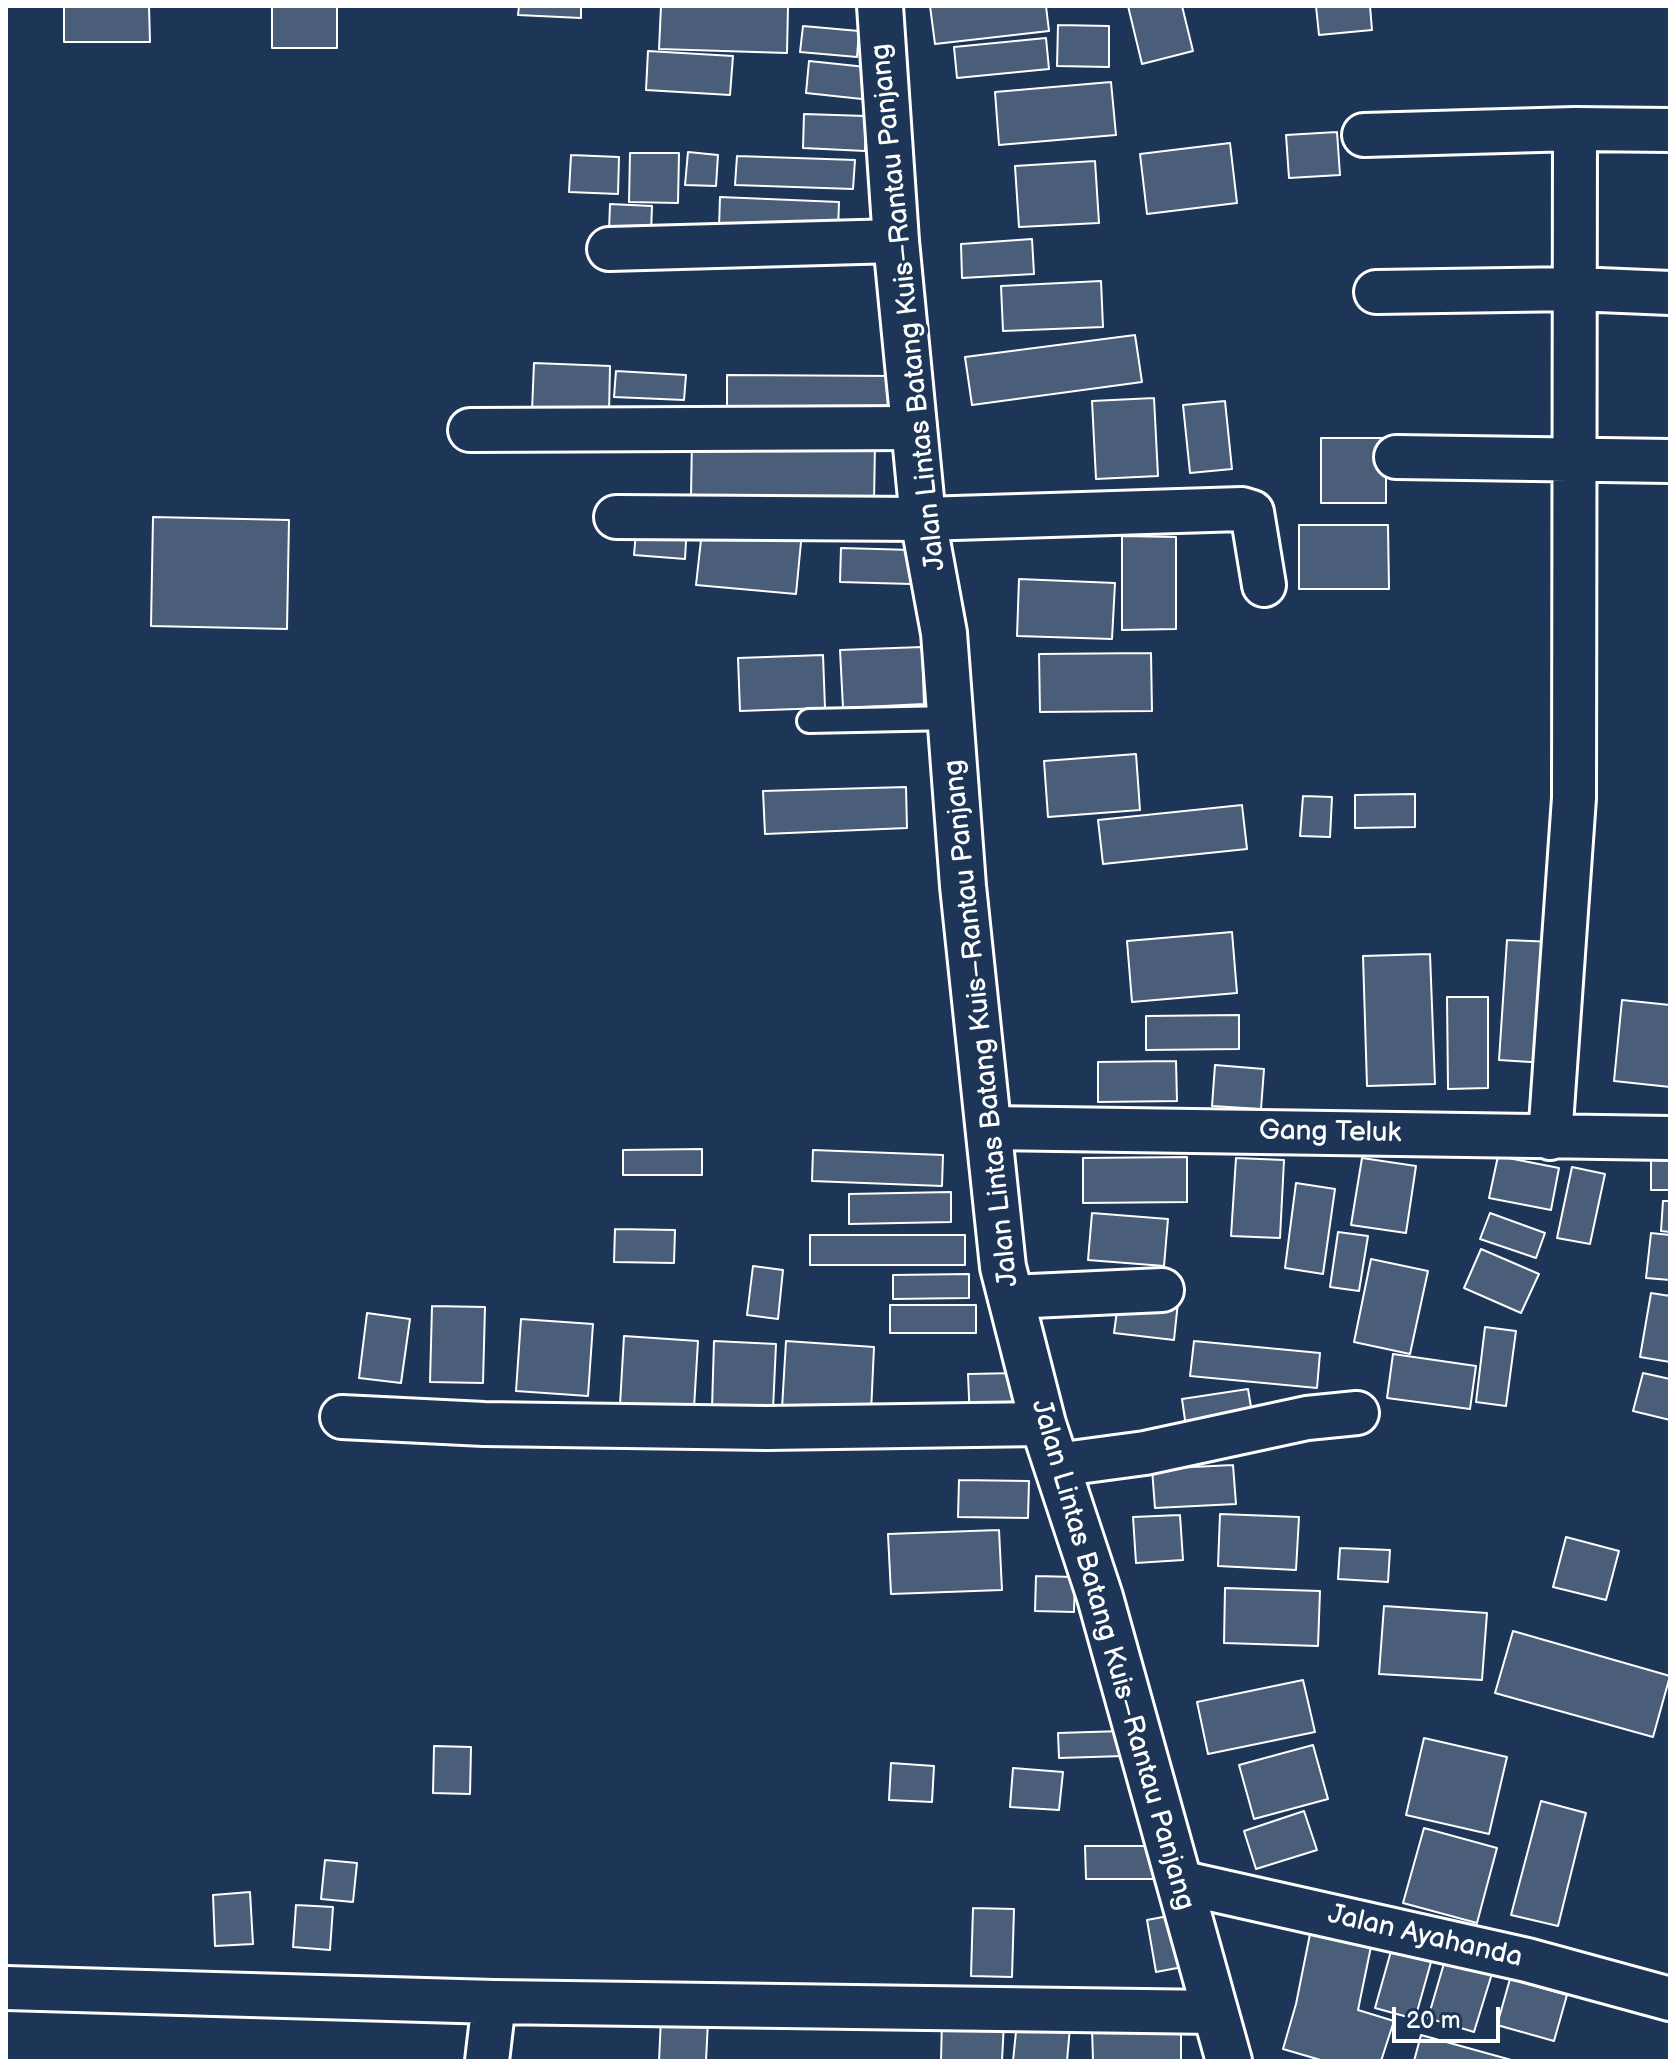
<!DOCTYPE html>
<meta charset="utf-8">
<style>
body{margin:0}
#map{position:relative;width:1676px;height:2067px;overflow:hidden;background:#1d3557;font-family:"Balsamiq Sans",sans-serif}
canvas{display:block}
.frame{position:absolute;inset:0;border:8px solid #fff;pointer-events:none}
.scale{position:absolute;left:1392px;top:2007px;width:108px;height:36px;box-sizing:border-box;border:4px solid #fff;border-top:0;padding-left:10px;font-size:24px;line-height:28px;white-space:nowrap;color:#fff;-webkit-text-stroke:6px #1d3557;paint-order:stroke}
</style>
<div id="map">
<canvas width="1676" height="2067"></canvas>
<div class="frame"></div>
<div class="scale">20 m</div>
</div>
<script>
const ctx = document.querySelector('canvas').getContext('2d');
ctx.lineJoin = 'round';
function fillPath(path, color) { ctx.fillStyle = color; ctx.fill(path, 'evenodd'); }
const toPath = rows => new Path2D(rows.map(r => 'M' + r).join(''));
function strokePath(path, color, width, dash) { ctx.strokeStyle = color; ctx.lineWidth = width; ctx.lineCap = dash ? 'butt' : 'round'; ctx.setLineDash(dash || []); ctx.stroke(path); }
function write(font, color, halo, rows, align = 'center') {
  ctx.font = font + ' "Balsamiq Sans",sans-serif'; ctx.lineWidth = 8; ctx.setLineDash([]); ctx.textBaseline = 'middle'; ctx.strokeStyle = halo; ctx.fillStyle = color; for (const [text, x, y, turn = 0] of rows) {
    ctx.save(); ctx.translate(x, y); ctx.rotate((+turn || 0) * Math.PI / 180); ctx.textAlign = isNaN(turn) ? turn : align; if (halo) ctx.strokeText(text, 0, 0); ctx.fillText(text, 0, 0); ctx.restore();
  }
}
const building = toPath([
 [64,6,149,6,150,42,64,42,64,6],
 [272,6,337,6,337,48,272,48,272,6],
 [519,6,581,6,581,18,518,15,519,6],
 [661,6,788,6,787,53,659,49,661,6],
 [930,6,1046,6,1049,31,935,44,930,6],
 [1128,6,1182,6,1193,51,1142,64,1128,6],
 [1316,6,1370,6,1372,30,1319,35,1316,6],
 [1058,25,1109,26,1109,67,1057,66,1058,25],
 [803,26,859,31,857,57,800,52,803,26],
 [1046,38,1049,69,957,78,954,47,1046,38],
 [648,51,733,56,730,95,646,90,648,51],
 [809,61,866,67,862,99,806,93,809,61],
 [1111,82,1116,135,999,145,995,92,1111,82],
 [804,114,866,116,865,151,803,148,804,114],
 [1337,132,1340,175,1289,178,1286,135,1337,132],
 [1230,143,1237,203,1147,214,1140,154,1230,143],
 [688,152,718,155,716,186,685,185,688,152],
 [630,153,679,153,678,203,629,202,630,153],
 [571,155,619,157,618,194,569,192,571,155],
 [737,156,855,160,853,189,735,185,737,156],
 [1095,161,1099,223,1019,227,1015,166,1095,161],
 [720,197,839,202,838,232,719,228,720,197],
 [610,204,652,206,651,233,609,231,610,204],
 [1032,239,1034,274,962,278,961,244,1032,239],
 [1101,281,1103,327,1003,331,1001,286,1101,281],
 [1135,335,1142,382,972,405,965,357,1135,335],
 [534,363,610,366,609,414,532,411,534,363],
 [616,371,686,375,684,400,614,397,616,371],
 [727,375,899,376,899,411,727,411,727,375],
 [1154,398,1158,476,1096,479,1092,401,1154,398],
 [1225,401,1232,469,1190,473,1183,405,1225,401],
 [692,438,875,443,874,501,691,496,692,438],
 [1321,438,1386,438,1386,503,1321,503,1321,438],
 [153,517,289,520,287,629,151,626,153,517],
 [637,521,687,524,685,559,634,555,637,521],
 [703,522,802,532,796,594,696,585,703,522],
 [1299,525,1388,525,1389,589,1299,589,1299,525],
 [1122,536,1176,537,1176,629,1122,630,1122,536],
 [841,548,912,550,911,584,840,582,841,548],
 [1019,579,1115,583,1112,639,1017,636,1019,579],
 [922,647,924,704,843,708,840,650,922,647],
 [1151,653,1152,711,1040,712,1039,654,1151,653],
 [823,655,825,708,740,711,738,658,823,655],
 [1136,754,1140,810,1048,817,1044,761,1136,754],
 [906,787,907,828,765,834,763,791,906,787],
 [1415,794,1415,827,1355,828,1355,795,1415,794],
 [1303,796,1332,797,1330,837,1300,836,1303,796],
 [1242,805,1247,849,1103,864,1098,820,1242,805],
 [1232,932,1237,993,1132,1002,1127,941,1232,932],
 [1507,940,1554,942,1546,1063,1499,1060,1507,940],
 [1430,954,1435,1084,1367,1086,1363,956,1430,954],
 [1447,997,1488,997,1488,1088,1448,1089,1447,997],
 [1622,1000,1670,1005,1670,1087,1614,1081,1622,1000],
 [1239,1015,1239,1049,1146,1050,1146,1016,1239,1015],
 [1176,1061,1177,1101,1098,1102,1098,1062,1176,1061],
 [1215,1065,1264,1069,1261,1109,1212,1106,1215,1065],
 [702,1149,702,1175,623,1175,623,1150,702,1149],
 [813,1150,943,1155,942,1186,812,1181,813,1150],
 [1651,1154,1670,1154,1670,1190,1651,1190,1651,1154],
 [1498,1156,1559,1168,1551,1210,1489,1198,1498,1156],
 [1187,1157,1187,1202,1083,1203,1083,1158,1187,1157],
 [1236,1158,1284,1160,1280,1238,1231,1236,1236,1158],
 [1362,1158,1416,1166,1406,1233,1351,1225,1362,1158],
 [1572,1167,1605,1174,1590,1244,1557,1238,1572,1167],
 [1296,1183,1335,1189,1323,1274,1285,1268,1296,1183],
 [951,1192,951,1222,849,1224,849,1194,951,1192],
 [1663,1201,1670,1201,1670,1232,1661,1231,1663,1201],
 [1092,1213,1168,1219,1164,1266,1088,1260,1092,1213],
 [1490,1213,1545,1233,1536,1258,1480,1239,1490,1213],
 [615,1229,675,1230,674,1263,614,1262,615,1229],
 [1338,1232,1368,1236,1359,1291,1330,1287,1338,1232],
 [1651,1233,1670,1235,1670,1280,1646,1278,1651,1233],
 [810,1235,965,1235,965,1265,810,1265,810,1235],
 [1481,1249,1539,1274,1521,1313,1464,1288,1481,1249],
 [1371,1259,1428,1271,1410,1354,1354,1342,1371,1259],
 [753,1266,783,1270,778,1319,747,1315,753,1266],
 [969,1274,969,1298,893,1299,893,1275,969,1274],
 [1651,1293,1670,1296,1670,1362,1640,1357,1651,1293],
 [1119,1296,1178,1302,1174,1340,1114,1333,1119,1296],
 [890,1305,976,1305,976,1333,890,1333,890,1305],
 [432,1306,485,1307,483,1383,430,1382,432,1306],
 [367,1313,410,1319,401,1383,359,1378,367,1313],
 [521,1319,593,1324,588,1396,516,1391,521,1319],
 [1485,1327,1516,1331,1506,1406,1476,1402,1485,1327],
 [624,1336,698,1341,694,1408,620,1405,624,1336],
 [714,1341,776,1344,773,1410,712,1408,714,1341],
 [786,1341,874,1347,871,1413,782,1408,786,1341],
 [1194,1341,1320,1353,1317,1388,1190,1376,1194,1341],
 [1393,1354,1476,1366,1470,1409,1387,1398,1393,1354],
 [1018,1373,1019,1419,970,1421,968,1374,1018,1373],
 [1643,1373,1670,1379,1670,1420,1633,1411,1643,1373],
 [1248,1389,1254,1425,1187,1434,1182,1399,1248,1389],
 [1233,1465,1236,1504,1155,1508,1152,1469,1233,1465],
 [959,1480,1029,1481,1028,1518,958,1517,959,1480],
 [1220,1514,1299,1517,1296,1570,1218,1566,1220,1514],
 [1180,1515,1183,1560,1136,1563,1133,1517,1180,1515],
 [999,1530,1002,1590,891,1594,888,1534,999,1530],
 [1566,1537,1619,1551,1606,1600,1553,1587,1566,1537],
 [1340,1548,1390,1550,1388,1582,1338,1579,1340,1548],
 [1036,1576,1075,1577,1074,1612,1035,1611,1036,1576],
 [1225,1588,1320,1591,1318,1646,1224,1643,1225,1588],
 [1384,1606,1487,1613,1482,1680,1379,1674,1384,1606],
 [1513,1631,1670,1676,1653,1737,1495,1693,1513,1631],
 [1303,1680,1315,1732,1208,1754,1197,1702,1303,1680],
 [1123,1731,1124,1756,1059,1758,1058,1733,1123,1731],
 [1424,1738,1507,1757,1489,1834,1406,1815,1424,1738],
 [1313,1745,1328,1799,1254,1819,1239,1765,1313,1745],
 [434,1746,471,1747,470,1794,433,1793,434,1746],
 [891,1763,934,1766,932,1802,889,1800,891,1763],
 [1013,1768,1063,1772,1059,1810,1010,1807,1013,1768],
 [1541,1801,1586,1813,1558,1926,1511,1915,1541,1801],
 [1304,1811,1317,1850,1256,1869,1244,1831,1304,1811],
 [1424,1828,1497,1848,1477,1923,1403,1903,1424,1828],
 [1085,1846,1156,1846,1156,1879,1086,1879,1085,1846],
 [325,1860,357,1863,353,1902,321,1899,325,1860],
 [250,1892,253,1944,215,1946,213,1895,250,1892],
 [296,1905,333,1907,330,1950,293,1947,296,1905],
 [973,1908,1014,1909,1012,1977,971,1976,973,1908],
 [1179,1914,1188,1966,1156,1972,1147,1920,1179,1914],
 [1313,1919,1374,1932,1358,2010,1394,2021,1381,2061,1324,2061,1283,2049,1296,2004,1313,1919],
 [1393,1944,1433,1955,1415,2019,1375,2008,1393,1944],
 [1447,1953,1494,1967,1474,2032,1428,2018,1447,1953],
 [1510,1979,1567,1995,1554,2041,1497,2025,1510,1979],
 [661,2018,708,2021,706,2061,659,2061,661,2018],
 [942,2019,1004,2022,1002,2061,941,2061,942,2019],
 [1017,2022,1070,2027,1067,2061,1013,2061,1017,2022],
 [1092,2028,1181,2028,1181,2061,1093,2061,1092,2028],
 [1421,2035,1515,2061,1414,2061,1421,2035]
]);
fillPath(building, '#4a5d79');
strokePath(building, '#fff', 2);
const lane = toPath([
 [809,721,952,718]
]);
const street = toPath([
 [1364,135,1575,129,1670,130],
 [609,249,896,241],
 [1376,292,1575,289,1670,293],
 [470,430,915,428],
 [1396,457,1670,461],
 [616,517,923,519,1242,509,1252,512,1264,585],
 [989,1128,1670,1138],
 [1550,1138,1574,798,1575,129],
 [1010,1297,1162,1290],
 [342,1417,484,1424,767,1428,1043,1424],
 [1056,1465,1145,1453,1307,1418,1357,1413],
 [1179,1882,1527,1960,1670,1999],
 [6,1988,494,2002,1215,2012],
 [487,2061,494,2002]
]);
const secondary = toPath([
 [880,6,896,241,923,519,944,633,963,886,1003,1267,1043,1424,1100,1597,1229,2061]
]);
strokePath(lane, '#fff', 28);
strokePath(street, '#fff', 48);
strokePath(secondary, '#fff', 50);
strokePath(lane, '#1d3557', 22);
strokePath(street, '#1d3557', 42);
strokePath(secondary, '#1d3557', 44);
write('28px', '#fff', '#1d3557', [
 ["Jalan Lintas Batang Kuis–Rantau Panjang",909,307,-96],
 ["Jalan Lintas Batang Kuis–Rantau Panjang",982,1023,-96],
 ["Gang Teluk",1330,1133,1],
 ["Jalan Lintas Batang Kuis–Rantau Panjang",1112,1655,74],
 ["Jalan Ayahanda",1425,1937,13]
]);
</script>
